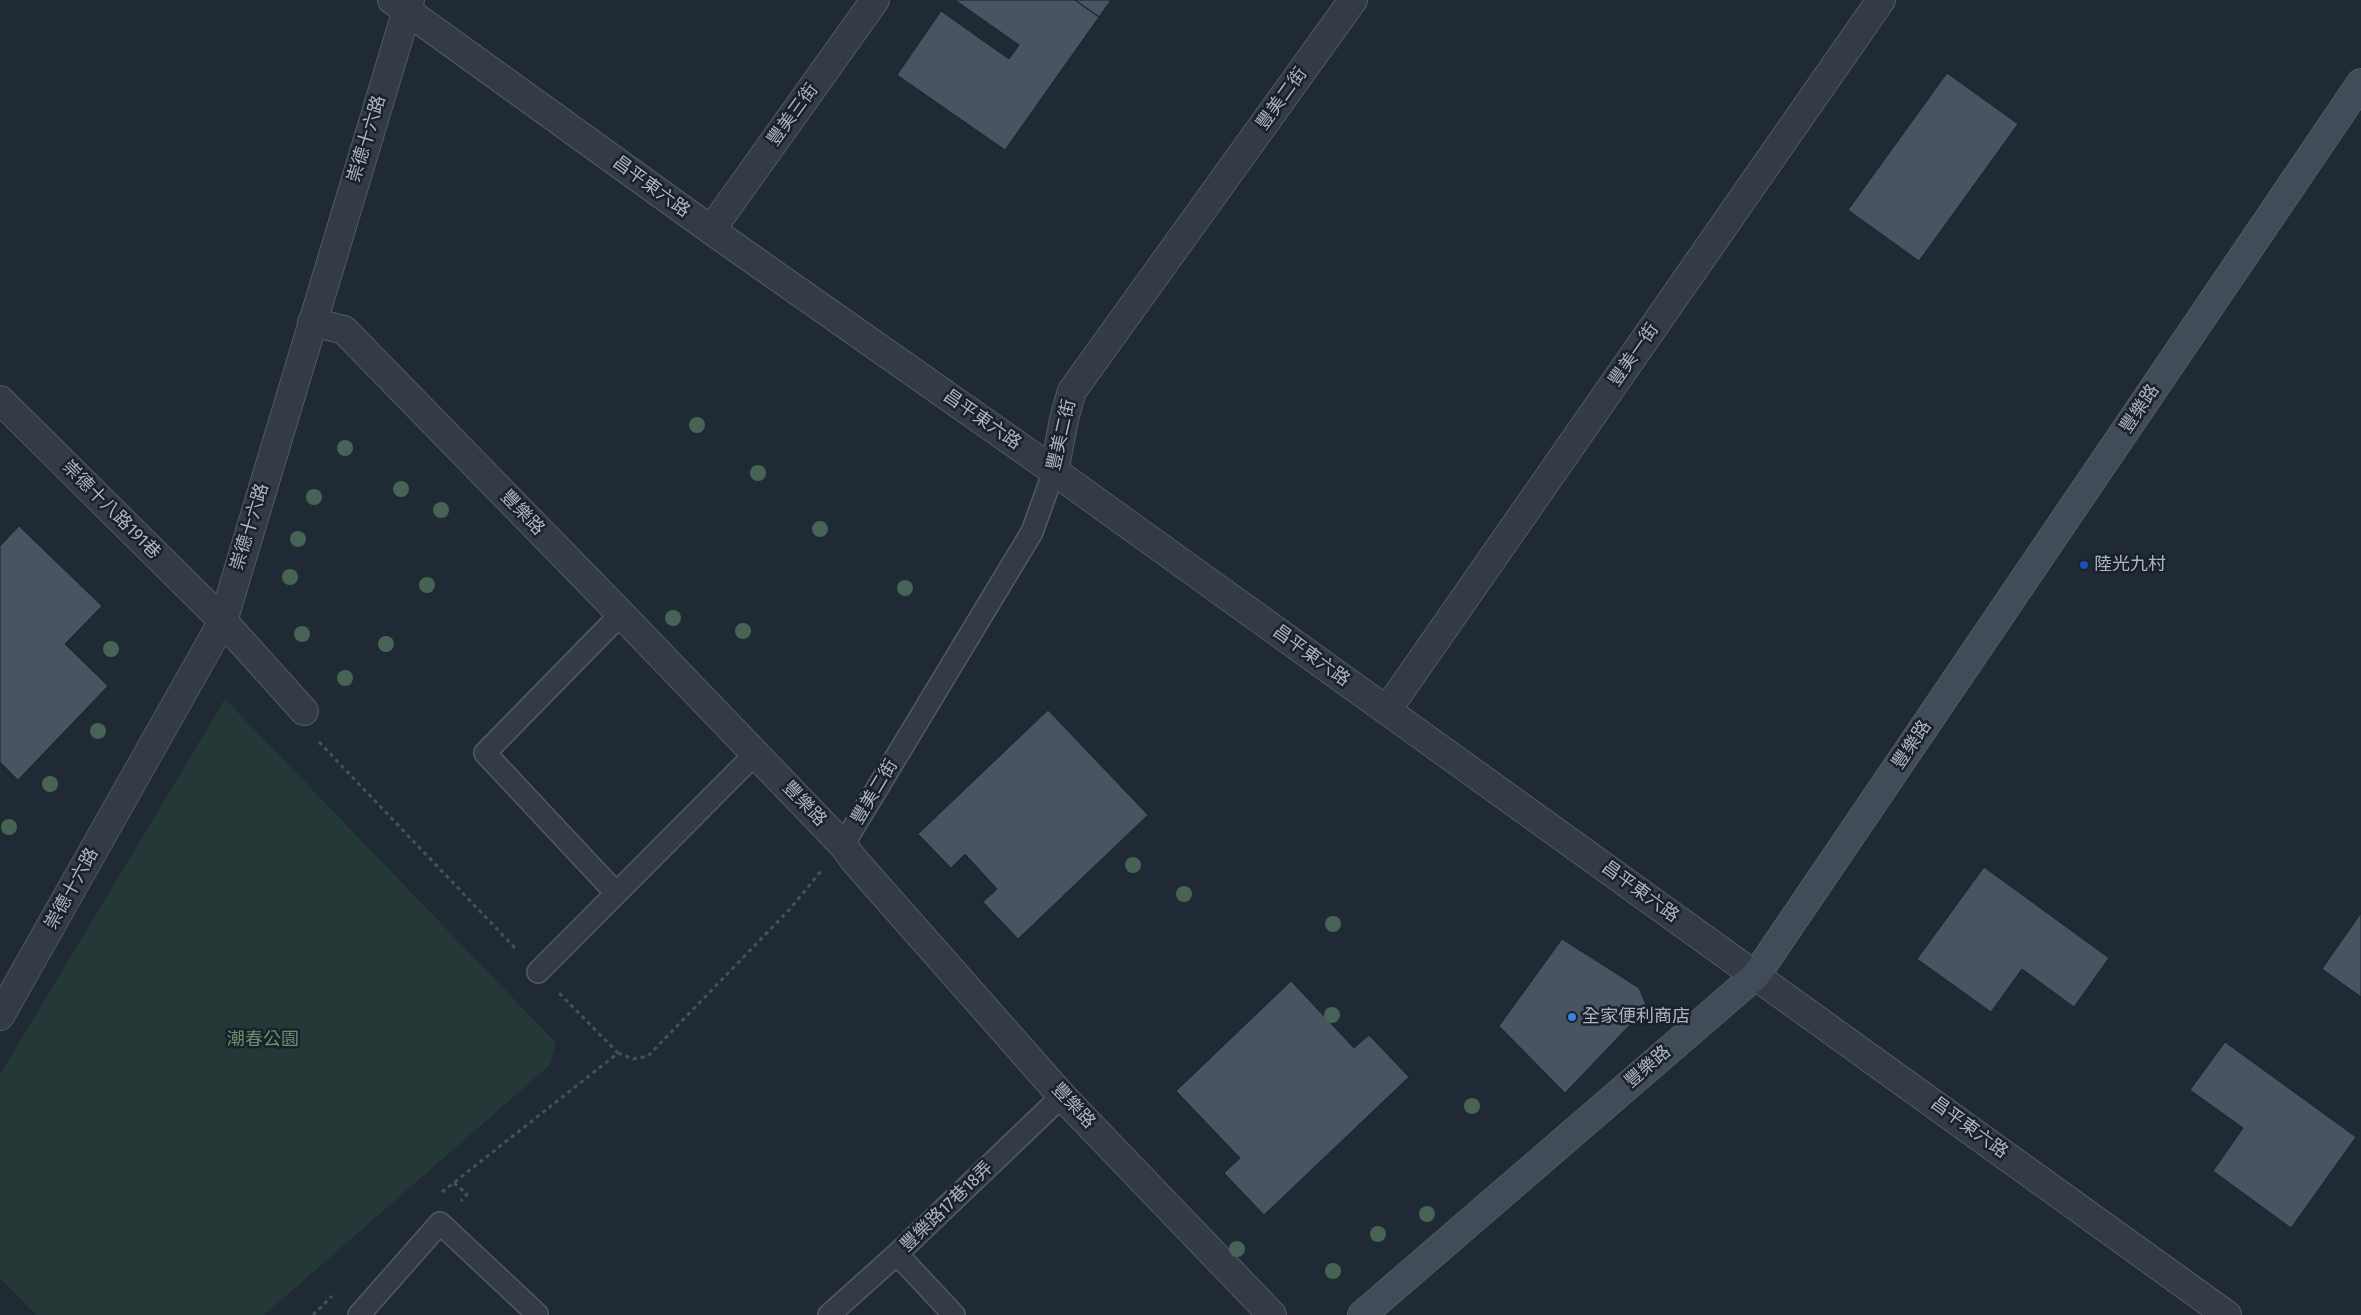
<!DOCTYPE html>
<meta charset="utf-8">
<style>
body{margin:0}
canvas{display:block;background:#202a35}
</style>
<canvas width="2361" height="1315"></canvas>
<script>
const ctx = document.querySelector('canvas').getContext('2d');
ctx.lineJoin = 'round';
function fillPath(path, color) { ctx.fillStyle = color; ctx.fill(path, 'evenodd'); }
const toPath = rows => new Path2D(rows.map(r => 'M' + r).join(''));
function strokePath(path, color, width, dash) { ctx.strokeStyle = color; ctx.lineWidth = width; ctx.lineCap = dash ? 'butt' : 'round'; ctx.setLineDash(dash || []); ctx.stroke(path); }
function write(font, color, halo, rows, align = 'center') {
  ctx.font = font + ' "Fira Sans Condensed","Noto Sans TC",sans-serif'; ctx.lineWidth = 5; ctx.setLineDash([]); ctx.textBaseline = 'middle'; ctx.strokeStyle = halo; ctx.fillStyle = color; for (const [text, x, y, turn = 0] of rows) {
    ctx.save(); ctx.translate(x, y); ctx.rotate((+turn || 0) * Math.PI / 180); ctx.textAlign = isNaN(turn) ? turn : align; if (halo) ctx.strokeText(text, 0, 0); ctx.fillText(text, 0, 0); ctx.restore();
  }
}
fillPath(toPath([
 [225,699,556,1043,550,1065,264,1315,36,1315,0,1278,0,1075]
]), '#253838');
const building = toPath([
 [955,0,1075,0,1099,17,1005,150,897,75,941,11,1009,59,1019,45,955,0],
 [1075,0,1111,0,1099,17,1075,0],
 [1947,73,2018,124,1919,261,1848,210,1947,73],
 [19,526,102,606,65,644,108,686,18,780,0,762,0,546,19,526],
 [1048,710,1148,815,1018,939,983,902,997,889,965,854,951,868,918,834,1048,710],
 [1984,867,2109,958,2074,1007,2022,969,1991,1012,1917,959,1984,867],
 [2361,913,2361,997,2322,969,2361,913],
 [1562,939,1639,988,1647,1007,1565,1093,1499,1026,1562,939],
 [1291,981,1354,1048,1369,1035,1409,1077,1264,1215,1224,1173,1240,1158,1176,1091,1291,981],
 [2225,1042,2356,1137,2291,1228,2213,1171,2243,1128,2190,1090,2225,1042]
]);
fillPath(building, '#485461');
strokePath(building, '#1b232c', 1);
const lane = toPath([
 [843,845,1032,532,1054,471],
 [616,893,485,753,621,614],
 [538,972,755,754],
 [897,1254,954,1315],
 [359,1315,440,1223,537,1314],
 [829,1315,897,1254,1062,1096]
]);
const street = toPath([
 [392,0,711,230,1054,471,2227,1315],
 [711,230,875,0],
 [312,322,344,330,621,614,843,845,854,860,1062,1096,1272,1315],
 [0,400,223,621,304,711],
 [1054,471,1065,415,1072,391,1353,0],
 [1387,710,1881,0],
 [0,1016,223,621,410,0]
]);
const secondary = toPath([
 [1362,1315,1756,975,2361,83]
]);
strokePath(lane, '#515964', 24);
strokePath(street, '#515964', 30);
strokePath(secondary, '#515964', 30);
strokePath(toPath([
 [319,742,516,949],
 [618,1053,633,1059,648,1056,790,909,821,871],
 [454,1183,467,1194,461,1201],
 [442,1192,618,1053,559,993],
 [313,1315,332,1296]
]), '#415455', 3, [4, 4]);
strokePath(lane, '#333c46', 21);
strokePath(street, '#333c46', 28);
strokePath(secondary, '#424b58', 28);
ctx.fillStyle = '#476355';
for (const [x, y] of [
 [697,425],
 [345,448],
 [758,473],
 [401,489],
 [314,497],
 [441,510],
 [820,529],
 [298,539],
 [290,577],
 [427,585],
 [905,588],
 [673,618],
 [743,631],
 [302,634],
 [386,644],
 [111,649],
 [345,678],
 [98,731],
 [50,784],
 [9,827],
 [1133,865],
 [1184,894],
 [1333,924],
 [1332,1015],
 [1472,1106],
 [1427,1214],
 [1378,1234],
 [1237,1249],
 [1333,1271]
]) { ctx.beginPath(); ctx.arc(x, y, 8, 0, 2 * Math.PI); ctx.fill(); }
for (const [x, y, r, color] of [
 [2084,565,5,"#1a4fb4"],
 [1572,1017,5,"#3f7fe0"]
]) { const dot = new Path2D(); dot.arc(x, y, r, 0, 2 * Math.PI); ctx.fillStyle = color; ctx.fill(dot); strokePath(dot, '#19212a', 2); }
write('18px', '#adb6c3', '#19212a', [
 ["豐美二街",1282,99,-54],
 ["豐美三街",793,115,-54],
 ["崇德十六路",367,139,-73],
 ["昌平東六路",651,187,36],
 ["豐美一街",1634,355,-55],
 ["豐樂路",2140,409,-56],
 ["昌平東六路",982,420,35],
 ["豐美二街",1062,435,-77],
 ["崇德十八路191巷",111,510,45],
 ["豐樂路",522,513,46],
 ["崇德十六路",250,527,-73],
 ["昌平東六路",1311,656,36],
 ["豐樂路",1912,745,-56],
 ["豐美二街",875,792,-59],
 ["豐樂路",804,804,46],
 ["崇德十六路",72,889,-61],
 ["昌平東六路",1640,892,36],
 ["豐樂路",1648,1067,-41],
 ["豐樂路",1073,1106,47],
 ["昌平東六路",1969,1128,36],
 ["豐樂路17巷18弄",947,1207,-44]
]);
write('18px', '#adb6c3', '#19212a', [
 ["陸光九村",2094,565],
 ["全家便利商店",1582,1017]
], 'left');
write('18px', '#67916f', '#19212a', [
 ["潮春公園",263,1040]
]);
</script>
